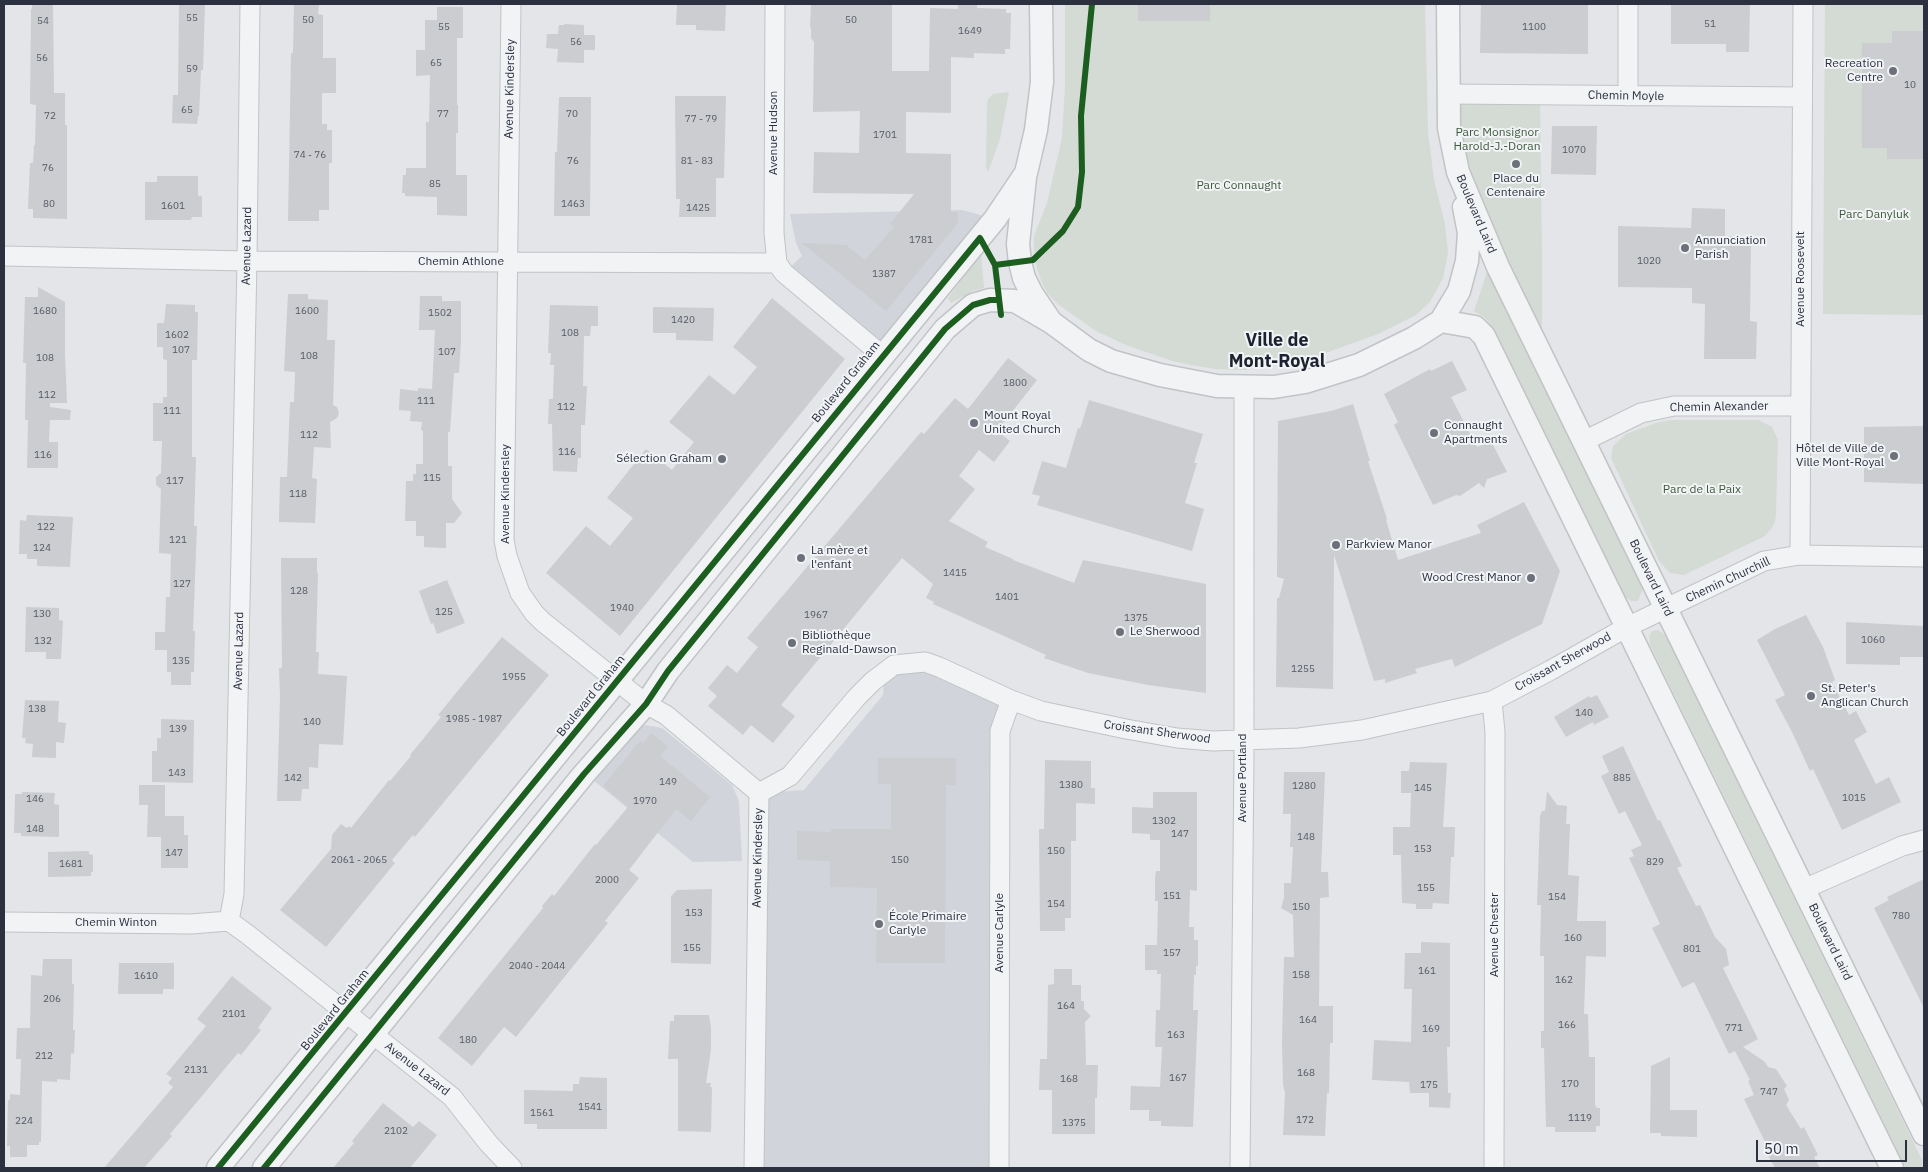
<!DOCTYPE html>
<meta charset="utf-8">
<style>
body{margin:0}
#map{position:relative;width:1928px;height:1172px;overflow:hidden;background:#e3e5e8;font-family:"IBM Plex Sans",sans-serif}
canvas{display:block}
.frame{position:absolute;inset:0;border:5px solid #2b313f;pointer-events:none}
.scale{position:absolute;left:1756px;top:1140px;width:151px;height:22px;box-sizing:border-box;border:2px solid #2b313f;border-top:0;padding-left:6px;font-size:15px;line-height:18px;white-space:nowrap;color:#2b313f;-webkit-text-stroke:4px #f1f3f6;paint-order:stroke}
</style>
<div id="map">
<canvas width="1928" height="1172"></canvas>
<div class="frame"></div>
<div class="scale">50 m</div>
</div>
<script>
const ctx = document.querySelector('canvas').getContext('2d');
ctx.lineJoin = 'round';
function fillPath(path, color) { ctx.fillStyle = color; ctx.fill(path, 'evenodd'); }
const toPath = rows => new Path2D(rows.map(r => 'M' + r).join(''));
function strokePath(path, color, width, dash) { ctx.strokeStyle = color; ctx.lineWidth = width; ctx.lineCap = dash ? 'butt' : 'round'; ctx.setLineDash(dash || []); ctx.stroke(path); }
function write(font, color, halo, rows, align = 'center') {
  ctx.font = font + ' "IBM Plex Sans",sans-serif'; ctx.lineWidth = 4; ctx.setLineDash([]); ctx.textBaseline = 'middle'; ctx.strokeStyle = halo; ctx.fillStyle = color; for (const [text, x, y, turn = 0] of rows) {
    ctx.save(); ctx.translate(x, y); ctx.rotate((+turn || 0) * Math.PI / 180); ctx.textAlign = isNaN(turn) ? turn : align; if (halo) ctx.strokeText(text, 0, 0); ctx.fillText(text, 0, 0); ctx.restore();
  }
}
fillPath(toPath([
 [962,210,995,219,883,356,784,273,802,256,796,243,790,214],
 [911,663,1011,700,1000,731,999,1168,754,1168,759,793,804,790,883,695,884,672],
 [645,725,662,728,732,785,739,801,742,861,693,862,592,779,635,727]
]), '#d2d4db');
fillPath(toPath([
 [1065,4,1425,4,1428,132,1434,180,1445,224,1448,253,1443,278,1430,302,1416,315,1378,334,1306,360,1244,370,1215,369,1191,365,1172,361,1126,345,1096,331,1059,305,1047,293,1041,280,1037,269,1034,250,1034,236,1047,203,1062,138,1065,87],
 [1825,4,1924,4,1924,315,1823,314],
 [1009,92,1000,139,988,172,986,168,987,103,988,99,993,94],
 [1449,94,1540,95,1542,258,1542,356,1458,172],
 [981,253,984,288,973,291,951,303,948,298],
 [1488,269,1643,588,1638,601,1631,601,1625,597,1497,334,1485,318,1474,311],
 [1671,420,1758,420,1772,427,1778,440,1776,514,1775,522,1771,529,1765,536,1684,575,1670,573,1659,561,1611,458,1613,446,1626,434,1656,423],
 [1658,630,1666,636,1922,1160,1923,1168,1906,1168,1650,645,1649,636,1652,631]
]), '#d3dbd4');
fillPath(toPath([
 [32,4,53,4,54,93,65,93,65,125,67,125,67,219,33,218,33,209,28,209,30,163,33,163,34,145,35,145,36,105,30,104,31,9,32,9],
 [179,4,205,4,203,70,201,70,199,116,198,116,197,124,172,123,173,95,178,95],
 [294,4,319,4,318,14,323,15,323,58,336,58,336,93,322,93,322,124,327,124,327,130,332,130,332,163,329,163,329,210,319,210,319,221,288,221,291,53,293,53],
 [677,4,726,4,725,31,696,30,696,25,676,25],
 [811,4,892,4,892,71,929,71,930,8,958,9,958,4,977,4,977,8,1006,9,1006,13,1011,13,1010,49,1005,49,1005,54,974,53,974,58,951,57,951,113,906,112,906,153,951,154,951,212,958,212,958,223,886,311,802,243,846,245,865,260,894,227,890,224,914,194,813,193,814,152,859,153,860,111,813,112,814,42,811,38,811,28,810,27],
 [1138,4,1210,4,1210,21,1138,21],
 [1481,4,1588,4,1588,54,1480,53],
 [1671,4,1750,4,1749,52,1726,52,1726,44,1671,44],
 [437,7,463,7,463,38,457,38,457,105,458,105,458,133,456,133,456,175,467,175,467,216,437,215,437,197,405,196,405,193,402,193,403,175,406,175,406,168,426,168,426,122,429,122,430,75,416,76,416,50,425,50,425,20,437,20],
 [564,24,584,25,584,35,595,35,595,50,584,50,584,63,557,62,558,49,546,48,547,34,558,34,559,25,564,25],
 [1892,31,1924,31,1924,159,1887,159,1887,148,1862,148,1862,43,1892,43],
 [675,96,726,96,724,178,716,178,716,217,679,217,680,199,676,199],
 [559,97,591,97,590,216,554,216,555,152,557,152],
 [1552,126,1597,126,1596,175,1551,174],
 [157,176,198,176,198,196,202,196,202,217,192,217,191,220,145,220,145,182,157,182],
 [1692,208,1725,209,1725,236,1751,237,1750,321,1757,322,1756,359,1704,359,1705,304,1692,303,1692,288,1618,287,1618,226,1691,228],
 [38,287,65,302,65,354,67,403,50,403,50,407,71,410,70,420,50,420,49,442,58,442,58,468,27,468,28,420,25,420,26,363,23,363,25,297,38,297],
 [288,294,308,294,308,299,328,300,327,340,335,340,333,405,337,407,339,413,337,418,330,422,331,448,314,447,312,478,317,479,315,523,279,522,280,477,287,477,290,402,294,402,295,372,284,371],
 [420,296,442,296,442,301,461,301,461,341,459,373,454,373,450,432,448,432,448,466,452,466,452,499,462,513,454,523,446,523,446,548,424,547,424,536,416,536,416,521,405,521,406,481,413,481,413,474,416,474,416,464,423,464,423,431,421,430,422,422,410,421,411,411,399,410,400,389,418,391,418,388,432,389,435,330,419,330],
 [772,298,845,359,620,636,546,573,586,526,610,546,633,518,607,498,646,449,672,470,694,442,669,422,709,375,734,395,757,367,733,347],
 [166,304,195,305,195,312,198,312,197,360,192,360,192,457,196,457,194,526,197,526,193,631,195,631,194,672,191,672,191,685,171,685,171,672,167,672,167,650,155,650,155,632,165,632,166,597,170,597,171,554,159,553,161,489,156,485,156,477,161,473,162,441,153,441,153,403,163,403,163,397,167,397,167,360,163,359,163,347,157,347,157,323,164,323],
 [550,305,598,306,598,326,591,326,590,336,584,336,583,386,587,386,585,425,581,425,581,458,578,458,577,472,553,471,552,424,548,424,549,399,553,399,554,365,550,365,551,353,548,353],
 [653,307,714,308,713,341,676,340,676,333,653,333],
 [1008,358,1037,380,997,431,1010,441,994,462,979,450,959,476,975,489,949,521,988,542,985,547,1013,559,1013,560,1074,583,1083,560,1206,584,1206,693,1148,685,1088,673,1044,658,1046,655,933,604,934,602,926,598,933,584,902,558,781,705,795,716,773,743,751,725,743,735,708,706,717,696,708,688,727,665,737,673,758,647,747,638,921,432,924,434,955,398,968,409],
 [1452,361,1467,390,1451,397,1477,447,1491,441,1507,472,1487,479,1484,488,1479,483,1460,496,1456,495,1433,505,1394,425,1398,422,1384,394,1430,369,1431,371],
 [1089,400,1203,434,1194,463,1197,463,1185,503,1204,509,1192,551,1037,505,1040,496,1032,494,1042,461,1066,468,1078,428,1080,429],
 [1353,404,1370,461,1368,461,1387,519,1386,520,1398,560,1481,533,1477,525,1524,502,1560,571,1542,624,1455,667,1452,659,1415,669,1417,673,1385,683,1385,679,1374,681,1334,555,1333,689,1276,687,1277,598,1279,598,1284,579,1277,577,1278,421,1331,411],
 [1924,426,1924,484,1864,482,1864,427],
 [27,515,73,517,70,567,37,566,37,559,27,559,27,554,19,554,20,520,26,521],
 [281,558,317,558,317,573,318,573,316,652,319,652,318,674,347,676,343,745,319,744,318,768,309,767,309,789,302,789,301,801,277,801,280,696,279,668,282,668],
 [447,580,465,623,437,634,433,623,431,624,419,591],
 [26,607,59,608,59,620,63,621,61,659,46,659,46,652,25,652],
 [1806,615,1823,647,1835,680,1832,682,1849,715,1856,711,1867,732,1854,740,1876,784,1889,777,1901,802,1842,830,1813,769,1810,771,1792,732,1775,700,1785,695,1757,640,1775,629],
 [1846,622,1924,626,1924,657,1900,657,1900,665,1846,664],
 [502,637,549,675,415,837,413,835,392,860,395,863,326,947,280,910,331,849,332,835,341,824,347,828,349,826,351,828,389,780,390,781,411,756,410,755,441,717,438,715],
 [1597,695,1609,717,1594,725,1593,722,1566,737,1554,717,1589,696,1590,698],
 [25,700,59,701,58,722,66,723,64,743,56,742,56,758,32,757,33,744,25,743,26,738,22,738],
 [161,719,194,720,193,783,152,782,152,751,157,751,157,738,161,738],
 [651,733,668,747,660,756,710,797,691,821,676,809,629,870,639,878,605,921,608,923,516,1037,504,1027,472,1066,438,1038,543,908,542,906,552,894,554,896,595,844,596,845,628,807,603,786,640,741,643,743],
 [1623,746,1658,821,1660,820,1682,866,1677,868,1696,906,1700,905,1715,937,1726,949,1729,965,1723,968,1758,1039,1743,1047,1765,1062,1768,1067,1776,1069,1787,1086,1784,1089,1789,1100,1786,1105,1801,1129,1804,1127,1818,1155,1814,1157,1820,1168,1775,1168,1763,1146,1766,1144,1744,1099,1754,1095,1748,1081,1750,1080,1735,1051,1729,1054,1694,982,1682,988,1652,928,1660,924,1629,858,1634,856,1631,850,1642,845,1625,811,1619,814,1601,776,1609,772,1602,756],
 [878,758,956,758,956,785,946,785,945,963,876,963,877,888,830,887,830,861,797,860,797,831,831,832,831,829,891,829,891,784,878,784],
 [1045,760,1091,761,1091,788,1095,788,1095,804,1076,803,1076,841,1071,841,1071,918,1065,918,1065,931,1040,931,1039,829,1044,829],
 [1410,762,1447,763,1443,827,1455,827,1454,857,1451,857,1449,904,1433,903,1432,909,1416,909,1416,904,1402,903,1401,855,1393,855,1393,827,1410,827,1411,793,1401,793,1401,771,1409,771],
 [1284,772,1325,772,1321,872,1328,872,1329,897,1320,898,1319,1006,1333,1006,1333,1043,1330,1043,1329,1093,1327,1093,1325,1136,1283,1135,1285,1093,1283,1084,1282,1042,1284,957,1294,957,1293,915,1281,908,1284,898,1284,883,1291,883,1293,847,1290,847,1291,814,1283,814],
 [139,785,165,785,165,816,184,816,184,835,188,835,188,868,161,868,161,837,147,837,148,805,139,805],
 [1547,791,1557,805,1567,806,1566,824,1570,824,1568,875,1579,876,1577,921,1606,921,1606,957,1586,956,1584,1014,1588,1014,1589,1057,1595,1057,1595,1105,1597,1108,1600,1108,1600,1126,1596,1126,1596,1132,1555,1132,1555,1127,1546,1127,1544,1048,1541,1048,1541,1031,1544,1031,1544,956,1540,956,1541,905,1537,905,1540,816,1542,811,1545,811],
 [22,792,55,793,54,804,59,805,59,837,21,836,21,833,14,833,15,794,22,794],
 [1153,792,1197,792,1197,891,1190,890,1189,927,1194,927,1194,940,1198,940,1198,966,1196,966,1196,975,1194,975,1193,1010,1198,1010,1193,1127,1161,1126,1161,1121,1149,1121,1149,1110,1130,1110,1131,1086,1160,1087,1162,1047,1155,1047,1156,1010,1160,1010,1161,974,1157,974,1157,970,1145,970,1145,945,1157,945,1158,901,1155,901,1155,878,1156,871,1160,871,1160,840,1150,840,1150,834,1132,833,1132,807,1153,808],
 [89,851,89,854,93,855,93,872,91,872,91,876,48,877,48,852],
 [1924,879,1924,1008,1874,908,1889,900,1887,897],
 [712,889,711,964,671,963,671,896,677,890],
 [1421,942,1450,943,1450,1047,1447,1047,1448,1093,1451,1093,1450,1108,1429,1107,1429,1093,1410,1093,1409,1082,1372,1080,1374,1040,1411,1042,1412,989,1404,989,1405,953,1421,953],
 [43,959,72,959,72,984,74,984,73,1030,75,1030,74,1054,71,1053,70,1080,57,1079,57,1082,42,1081,41,1142,39,1142,39,1145,27,1145,27,1157,10,1157,10,1146,7,1146,8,1100,10,1100,10,1094,20,1095,21,1059,16,1059,17,1028,30,1028,31,975,42,976],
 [119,963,174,963,174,989,163,989,163,994,118,994],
 [1054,969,1072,969,1072,985,1081,985,1081,1001,1084,1001,1084,1009,1091,1016,1085,1022,1086,1065,1098,1065,1097,1098,1095,1098,1095,1134,1052,1134,1052,1090,1039,1090,1040,1059,1047,1059,1048,985,1054,984],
 [232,976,272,1008,258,1028,261,1030,241,1055,238,1053,170,1134,172,1136,144,1168,104,1168,173,1087,168,1083,172,1078,166,1074,206,1026,197,1019],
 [674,1015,709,1015,711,1028,711,1050,706,1083,711,1083,710,1087,712,1087,711,1132,678,1131,678,1059,668,1059,670,1021,674,1021],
 [1670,1057,1670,1110,1697,1110,1697,1137,1661,1136,1661,1133,1650,1133,1651,1066],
 [580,1077,607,1078,607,1129,537,1129,537,1124,524,1124,524,1090,573,1091,573,1084,579,1084],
 [383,1103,413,1127,419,1121,437,1135,410,1168,333,1168,354,1143,352,1141]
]), '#cbcdd0');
const minor = toPath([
 [250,4,247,261,234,894,229,921,247,934,452,1097,489,1144,512,1168],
 [511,4,504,540,507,556,520,593,534,613,543,622,646,704,666,715,759,793,754,1168],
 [775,4,774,233,777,263],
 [1628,4,1628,96],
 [1449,94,1802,97],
 [4,256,247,261,777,263,784,273,883,356],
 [1584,441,1641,413,1674,406,1801,406],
 [1800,555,1803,4],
 [1492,701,1495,732,1494,1168],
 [759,793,790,776,857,697,873,681,894,665,925,662,939,667,1011,700,1041,711,1126,729,1177,738,1213,741,1299,738,1362,730,1492,701,1551,670,1627,627,1764,561,1800,555,1924,557],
 [1804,889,1902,846,1924,840],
 [4,922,191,924,229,921],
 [999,1168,1000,731,1011,700],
 [1240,1168,1244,754,1244,388]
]);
const tertiary = toPath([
 [1448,4,1449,128,1458,172,1498,267,1924,1134],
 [1025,177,1018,244,1020,262,1024,278,1032,294,1051,322,1089,350,1111,361,1160,375,1217,386,1274,387,1305,382,1359,365,1414,338,1441,321,1459,291,1467,261,1469,233,1464,207],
 [1441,321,1475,327,1484,336,1892,1168],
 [218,1168,995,219,1026,173,1036,130,1042,82,1041,4],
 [264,1168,584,774,646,704,668,671,945,329,973,305,990,300,1015,301,1051,322]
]);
strokePath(minor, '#c1c3c6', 21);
strokePath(tertiary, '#c1c3c6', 25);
strokePath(minor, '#f2f3f4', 19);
strokePath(tertiary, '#f2f3f4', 22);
strokePath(toPath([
 [1001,315,995,265,1033,260,1063,231,1078,207,1082,172,1081,116,1092,4],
 [218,1168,980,238,995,265],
 [264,1168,584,774,646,704,668,671,945,329,973,305,990,300,999,300]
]), '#1b5e20', 6);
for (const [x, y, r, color] of [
 [1893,71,5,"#6b707a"],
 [1516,164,5,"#6b707a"],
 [1685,248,5,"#6b707a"],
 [974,423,5,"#6b707a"],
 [1434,433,5,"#6b707a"],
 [1894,456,5,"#6b707a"],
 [722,459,5,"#6b707a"],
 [1336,545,5,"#6b707a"],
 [801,558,5,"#6b707a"],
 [1531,578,5,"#6b707a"],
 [1120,632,5,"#6b707a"],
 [792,643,5,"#6b707a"],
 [1811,696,5,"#6b707a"],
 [879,924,5,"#6b707a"]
]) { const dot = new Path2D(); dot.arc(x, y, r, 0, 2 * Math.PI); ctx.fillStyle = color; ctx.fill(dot); strokePath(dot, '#f1f3f6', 2); }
write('10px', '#545964', null, [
 ["55",192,18],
 ["50",308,20],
 ["50",851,20],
 ["54",43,21],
 ["51",1710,24],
 ["55",444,27],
 ["1100",1534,27],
 ["1649",970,31],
 ["56",576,42],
 ["56",42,58],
 ["65",436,63],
 ["59",192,69],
 ["10",1910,85],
 ["65",187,110],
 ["77",443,114],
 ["70",572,114],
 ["72",50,116],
 ["77 - 79",701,119],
 ["1701",885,135],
 ["1070",1574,150],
 ["74 - 76",310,155],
 ["76",573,161],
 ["81 - 83",697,161],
 ["76",48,168],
 ["85",435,184],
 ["80",49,204],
 ["1463",573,204],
 ["1601",173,206],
 ["1425",698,208],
 ["1781",921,240],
 ["1020",1649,261],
 ["1387",884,274],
 ["1680",45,311],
 ["1600",307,311],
 ["1502",440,313],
 ["1420",683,320],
 ["108",570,333],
 ["1602",177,335],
 ["107",181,350],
 ["107",447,352],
 ["108",309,356],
 ["108",45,358],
 ["1800",1015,383],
 ["112",47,395],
 ["111",426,401],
 ["112",566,407],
 ["111",172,411],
 ["112",309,435],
 ["116",567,452],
 ["116",43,455],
 ["115",432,478],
 ["117",175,481],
 ["118",298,494],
 ["122",46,527],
 ["121",178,540],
 ["124",42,548],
 ["1415",955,573],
 ["127",182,584],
 ["128",299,591],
 ["1401",1007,597],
 ["1940",622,608],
 ["125",444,612],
 ["130",42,614],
 ["1967",816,615],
 ["1375",1136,618],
 ["1060",1873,640],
 ["132",43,641],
 ["135",181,661],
 ["1255",1303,669],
 ["1955",514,677],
 ["138",37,709],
 ["140",1584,713],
 ["1985 - 1987",474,719],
 ["140",312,722],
 ["139",178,729],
 ["143",177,773],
 ["142",293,778],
 ["885",1622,778],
 ["149",668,782],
 ["1380",1071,785],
 ["1280",1304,786],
 ["145",1423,788],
 ["1015",1854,798],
 ["146",35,799],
 ["1970",645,801],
 ["1302",1164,821],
 ["148",35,829],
 ["147",1180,834],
 ["148",1306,837],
 ["153",1423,849],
 ["150",1056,851],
 ["147",174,853],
 ["2061 - 2065",359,860],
 ["150",900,860],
 ["829",1655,862],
 ["1681",71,864],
 ["2000",607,880],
 ["155",1426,888],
 ["151",1172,896],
 ["154",1557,897],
 ["154",1056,904],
 ["150",1301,907],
 ["153",694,913],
 ["780",1901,916],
 ["160",1573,938],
 ["155",692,948],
 ["801",1692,949],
 ["157",1172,953],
 ["2040 - 2044",537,966],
 ["161",1427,971],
 ["158",1301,975],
 ["1610",146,976],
 ["162",1564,980],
 ["206",52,999],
 ["164",1066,1006],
 ["2101",234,1014],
 ["164",1308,1020],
 ["166",1567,1025],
 ["771",1734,1028],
 ["169",1431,1029],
 ["163",1176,1035],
 ["180",468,1040],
 ["212",44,1056],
 ["2131",196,1070],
 ["168",1306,1073],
 ["167",1178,1078],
 ["168",1069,1079],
 ["170",1570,1084],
 ["175",1429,1085],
 ["747",1769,1092],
 ["1541",590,1107],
 ["1561",542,1113],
 ["1119",1580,1118],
 ["172",1305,1120],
 ["224",24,1121],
 ["1375",1074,1123],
 ["2102",396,1131]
]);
write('12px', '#2b313f', '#f1f3f6', [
 ["Recreation",1883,64,"right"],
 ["Centre",1883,78,"right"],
 ["Place du",1516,179,"center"],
 ["Centenaire",1516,193,"center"],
 ["Annunciation",1695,241],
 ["Parish",1695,255],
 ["Mount Royal",984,416],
 ["United Church",984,430],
 ["Connaught",1444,426],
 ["Apartments",1444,440],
 ["Hôtel de Ville de",1884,449,"right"],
 ["Ville Mont-Royal",1884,463,"right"],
 ["Sélection Graham",712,459,"right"],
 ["Parkview Manor",1346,545],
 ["La mère et",811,551],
 ["l'enfant",811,565],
 ["Wood Crest Manor",1521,578,"right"],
 ["Le Sherwood",1130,632],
 ["Bibliothèque",802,636],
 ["Reginald-Dawson",802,650],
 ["St. Peter's",1821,689],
 ["Anglican Church",1821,703],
 ["École Primaire",889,917],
 ["Carlyle",889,931]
], 'left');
write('12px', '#2b313f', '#f1f3f6', [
 ["Avenue Kindersley",510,89,-89],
 ["Chemin Moyle",1626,96,1],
 ["Avenue Hudson",774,133,-90],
 ["Boulevard Laird",1476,214,67],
 ["Avenue Lazard",247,246,-89],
 ["Chemin Athlone",461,262],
 ["Avenue Roosevelt",1801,279,-90],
 ["Boulevard Graham",846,382,-51],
 ["Chemin Alexander",1719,407,-1],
 ["Avenue Kindersley",506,494,-90],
 ["Boulevard Laird",1651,578,64],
 ["Chemin Churchill",1728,580,-25],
 ["Avenue Lazard",239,651,-89],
 ["Croissant Sherwood",1563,662,-29],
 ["Boulevard Graham",591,696,-51],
 ["Croissant Sherwood",1157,732,8],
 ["Avenue Portland",1243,778,-90],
 ["Avenue Kindersley",758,858,-89],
 ["Chemin Winton",116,923],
 ["Avenue Carlyle",1000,933,-90],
 ["Avenue Chester",1495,935,-90],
 ["Boulevard Laird",1830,942,64],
 ["Boulevard Graham",335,1010,-51],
 ["Avenue Lazard",417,1069,38]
]);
write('12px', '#3d5a3a', '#f1f3f6', [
 ["Parc Monsignor",1497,133],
 ["Harold-J.-Doran",1497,147],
 ["Parc Connaught",1239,186],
 ["Parc Danyluk",1874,215],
 ["Parc de la Paix",1702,490]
]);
write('bold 18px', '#1d2230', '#f1f3f6', [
 ["Ville de",1277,341],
 ["Mont-Royal",1277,362]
]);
</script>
